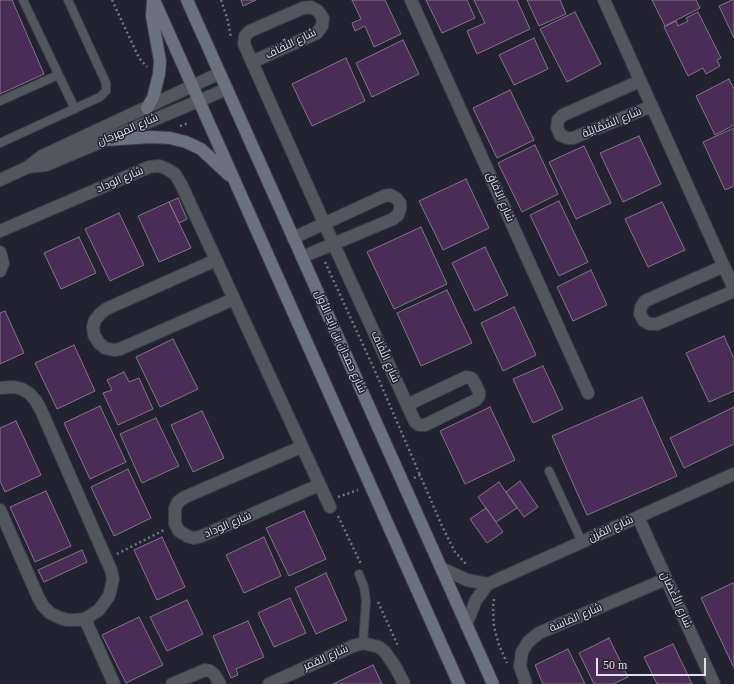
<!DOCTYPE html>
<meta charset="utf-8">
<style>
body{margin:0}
#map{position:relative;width:734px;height:684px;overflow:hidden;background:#232230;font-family:"Times New Roman",serif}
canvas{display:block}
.scale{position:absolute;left:596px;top:658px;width:110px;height:18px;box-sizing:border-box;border:2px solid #e0e0ea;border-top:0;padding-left:5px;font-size:12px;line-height:14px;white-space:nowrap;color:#e0e0ea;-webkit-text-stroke:3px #232230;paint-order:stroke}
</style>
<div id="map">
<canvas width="734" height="684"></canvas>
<div class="scale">50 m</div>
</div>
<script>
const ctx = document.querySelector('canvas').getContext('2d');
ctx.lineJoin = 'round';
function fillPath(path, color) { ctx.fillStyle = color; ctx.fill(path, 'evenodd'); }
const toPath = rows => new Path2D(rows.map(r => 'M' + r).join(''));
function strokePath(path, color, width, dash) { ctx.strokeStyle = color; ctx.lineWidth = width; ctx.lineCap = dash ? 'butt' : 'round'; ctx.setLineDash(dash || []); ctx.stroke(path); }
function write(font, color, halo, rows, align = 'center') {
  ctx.font = font + ' "Times New Roman",Cairo,serif'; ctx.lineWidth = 3; ctx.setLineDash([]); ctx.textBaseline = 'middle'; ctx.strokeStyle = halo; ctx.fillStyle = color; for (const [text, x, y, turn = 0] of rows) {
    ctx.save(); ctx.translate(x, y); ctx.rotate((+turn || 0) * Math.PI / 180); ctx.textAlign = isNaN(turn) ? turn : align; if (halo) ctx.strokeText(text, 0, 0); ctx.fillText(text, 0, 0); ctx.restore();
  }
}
const building = toPath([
 [0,0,12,0,44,74,0,94,0,0],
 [241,0,256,0,243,6,241,0],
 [352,0,385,0,401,34,374,47,365,26,355,31,352,23,361,19,352,0],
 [426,0,467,0,475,18,442,33,426,0],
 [474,0,517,0,530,29,477,54,467,31,485,23,474,0],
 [527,0,560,0,566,14,539,26,527,0],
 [652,0,696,0,700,8,665,26,652,0],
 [732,0,734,0,734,38,719,6,732,0],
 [575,12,601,64,567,82,540,29,575,12],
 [698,12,721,58,717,60,720,66,706,74,703,68,688,76,664,27,676,21,678,26,688,21,686,18,698,12],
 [534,38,548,69,514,85,499,55,534,38],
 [403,40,419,74,372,97,356,63,403,40],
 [346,58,365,101,312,126,292,84,346,58],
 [729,79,734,89,734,125,715,135,696,96,729,79],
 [510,90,534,140,497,158,473,108,510,90],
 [734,128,734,186,725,190,703,142,734,128],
 [639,136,661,184,623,202,600,153,639,136],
 [535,145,558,194,522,212,498,163,535,145],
 [584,146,611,203,576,219,549,162,584,146],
 [466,179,489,228,443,250,419,201,466,179],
 [178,198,187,219,179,223,169,202,178,198],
 [559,201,588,262,559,276,530,215,559,201],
 [169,202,191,248,159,262,138,216,169,202],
 [662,202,685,250,648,267,625,219,662,202],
 [119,213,144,265,110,281,85,229,119,213],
 [421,227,447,284,394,309,367,252,421,227],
 [79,237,96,273,61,289,44,253,79,237],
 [485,247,508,295,475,311,452,263,485,247],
 [591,270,607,305,573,321,557,287,591,270],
 [447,290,472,343,421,366,397,313,447,290],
 [514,307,536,355,503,371,481,323,514,307],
 [5,311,24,353,0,364,0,313,5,311],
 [724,336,734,359,734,391,709,402,686,353,724,336],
 [173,339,198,389,160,407,136,357,173,339],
 [74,345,95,391,57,409,35,363,74,345],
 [543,366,563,409,533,423,513,379,543,366],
 [124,372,129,382,139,378,153,409,118,425,103,393,112,390,107,380,124,372],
 [642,397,677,476,587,515,552,436,642,397],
 [100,406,126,462,90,479,64,423,100,406],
 [490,407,515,460,465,484,440,431,490,407],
 [734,407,734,444,684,468,670,438,734,407],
 [202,411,224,458,193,472,171,425,202,411],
 [156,418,179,466,142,483,120,434,156,418],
 [16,421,41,475,5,492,0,481,0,428,16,421],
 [128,469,151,518,114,536,91,487,128,469],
 [520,481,538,507,524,517,506,492,520,481],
 [499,482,517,508,496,522,478,497,499,482],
 [46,491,71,546,35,562,10,507,46,491],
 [486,508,503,532,487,543,470,519,486,508],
 [304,511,326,559,289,576,266,528,304,511],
 [162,537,185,587,157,600,134,550,162,537],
 [264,537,281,576,244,593,226,555,264,537],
 [82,550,87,562,44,582,38,570,82,550],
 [326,573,347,620,316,634,295,588,326,573],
 [733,583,734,584,734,668,701,598,733,583],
 [290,598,306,633,274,647,258,613,290,598],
 [187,600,203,634,167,651,150,617,187,600],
 [139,617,163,665,126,683,102,635,139,617],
 [248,621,264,657,236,669,238,675,231,678,213,636,248,621],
 [609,638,628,677,613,684,594,684,579,653,609,638],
 [673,644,692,684,657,684,644,657,673,644],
 [568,649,585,684,543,684,535,665,568,649],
 [373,665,382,684,333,684,373,665]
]);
fillPath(building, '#4a2d57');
strokePath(building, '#807685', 1);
const lane = toPath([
 [23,0,75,109],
 [0,101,58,75],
 [0,143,100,97,106,91,106,83,68,0],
 [549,471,582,542],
 [359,574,364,587,366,601,363,643]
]);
const street = toPath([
 [411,0,588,393],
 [604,0,734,289],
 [252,62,317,33,322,26,323,18,318,11,311,7,303,8,250,31,245,36,244,44,252,62,324,223,415,422,419,425,425,425,476,400,479,396,479,392,473,380,471,378,466,377,407,405],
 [640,81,563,115,558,120,557,127,560,135,567,138,573,138,652,106],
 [28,167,46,165,227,89],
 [0,180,28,167,42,156,220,73],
 [0,231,149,167,159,166,167,169,175,174,181,184,330,507],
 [293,238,384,196,390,195,396,198,400,203,400,209,398,215,393,219,302,257],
 [0,252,3,263,0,271],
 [216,260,106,309,100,314,95,320,93,327,94,335,99,343,105,348,114,350,120,349,234,299],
 [724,266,645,301,641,307,640,314,644,321,650,324,657,324,734,291],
 [0,388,14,387,22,389,30,394,36,401,41,410,111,570,113,579,109,596,99,610,85,619,76,620,67,620,58,617,50,613,43,606,38,597,0,510],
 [301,447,185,497,178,502,175,508,175,524,179,531,187,536,194,538,202,536,319,485],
 [638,517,714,684],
 [441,568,467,580,488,584],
 [85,619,114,684],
 [466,625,476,600,488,584,734,474],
 [172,684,205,670,210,671,214,674,220,684],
 [269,684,353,646,363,643,379,647,385,652,396,668,404,684],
 [526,684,520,666,522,652,528,642,539,633,666,579]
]);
const secondary = toPath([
 [154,0,459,684],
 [187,0,493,684],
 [147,108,153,98,159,74,160,61,152,16,153,1],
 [105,140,151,137,170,138,186,142,201,149,229,175]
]);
strokePath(lane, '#3d3d4a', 10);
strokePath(street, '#3d3d4a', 14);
strokePath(secondary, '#3d3d4a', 14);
strokePath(toPath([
 [112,0,139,58,147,67],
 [221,0,228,21,231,38],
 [180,126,189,123],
 [325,262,375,371,420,475],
 [414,478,420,475,442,526,455,552,466,564],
 [338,497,358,490],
 [338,516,361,564],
 [117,554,164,530],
 [494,599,493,607,494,627,499,645,507,663],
 [378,602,398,646]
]), '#757581', 2.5, [2, 3]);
strokePath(lane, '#52565d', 8);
strokePath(street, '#52565d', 12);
strokePath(secondary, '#6c727d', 12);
write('11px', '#e0e0ea', '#232230', [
 ["شارع النِّفَاف",291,44,-26],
 ["شارع السَّمَّالِيَّة",612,123,-22],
 ["شارع المهرجان",128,130,-23],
 ["شارع الوداد",120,180,-23],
 ["شارع الآفاق",500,197,66],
 ["شارع حمدان بن زايد الأول",340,342,66],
 ["شارع النِّفَاف",385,357,66],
 ["شارع الوداد",228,525,-23],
 ["شارع المُزْن",611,529,-24],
 ["شارع الأَغْصَان",676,600,65],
 ["شارع المَاسَة",576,618,-23],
 ["شارع القمر",326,658,-24]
]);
</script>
